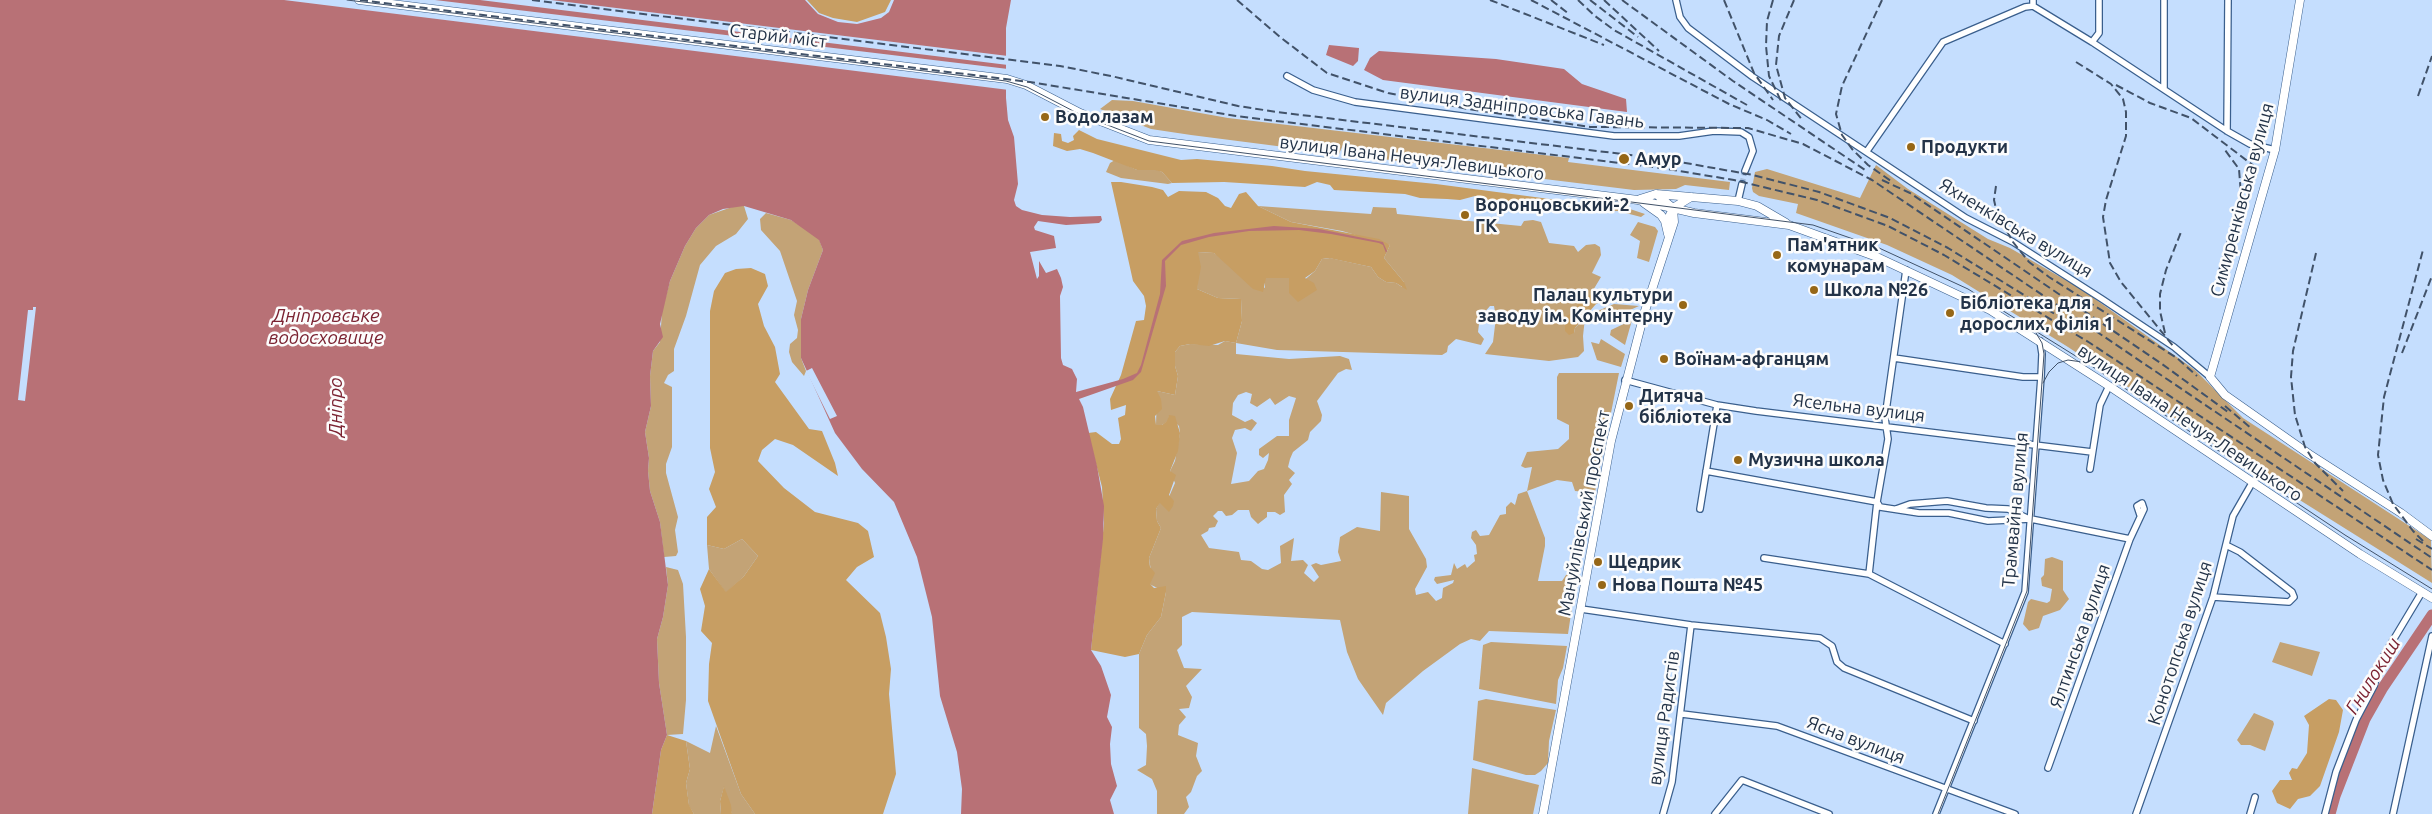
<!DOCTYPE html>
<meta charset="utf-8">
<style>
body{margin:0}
canvas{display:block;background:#c5defe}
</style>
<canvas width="2432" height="814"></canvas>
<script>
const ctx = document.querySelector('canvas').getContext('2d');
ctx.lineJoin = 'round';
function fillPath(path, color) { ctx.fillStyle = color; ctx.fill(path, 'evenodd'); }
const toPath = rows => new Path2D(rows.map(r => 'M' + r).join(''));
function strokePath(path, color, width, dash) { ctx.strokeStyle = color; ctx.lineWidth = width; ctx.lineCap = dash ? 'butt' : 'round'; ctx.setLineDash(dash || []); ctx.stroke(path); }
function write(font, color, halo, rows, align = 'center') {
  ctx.font = font + ' Ubuntu,sans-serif'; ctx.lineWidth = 5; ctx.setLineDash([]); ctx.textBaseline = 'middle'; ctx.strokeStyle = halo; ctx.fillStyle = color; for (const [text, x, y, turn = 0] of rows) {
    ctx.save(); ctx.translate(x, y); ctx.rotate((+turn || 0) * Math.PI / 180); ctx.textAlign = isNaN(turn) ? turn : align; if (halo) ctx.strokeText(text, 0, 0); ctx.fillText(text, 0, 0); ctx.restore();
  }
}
fillPath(toPath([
 [1112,100,1133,101,1228,118,1569,158,1568,162,1730,182,1729,190,1685,185,1676,189,1634,190,1349,155,1350,142,1345,140,1339,154,1191,135,1151,129,1100,109],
 [1115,160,1137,170,1155,169,1162,172,1172,183,1168,184,1121,178,1106,172,1110,163],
 [1876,165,1908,189,1988,239,2010,248,2081,289,2195,370,2243,418,2431,540,2432,583,2263,477,2068,347,1952,275,1887,245,1796,213,1798,204,1759,196,1753,192,1752,188,1755,172,1767,169,1860,198],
 [1580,203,1630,209,1645,214,1641,217,1618,211,1586,212,1585,206],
 [735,206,744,206,748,219,736,234,716,246,700,265,686,316,674,349,674,371,668,375,664,383,672,387,672,447,666,464,666,473,678,517,675,530,678,552,676,556,664,557,660,522,650,491,648,471,649,458,645,432,651,406,650,376,653,351,660,342,662,311,670,281,685,246,696,228,709,215],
 [1258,206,1371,214,1373,207,1396,208,1397,214,1521,226,1524,221,1533,220,1541,222,1549,243,1574,246,1578,252,1586,245,1595,244,1600,247,1601,255,1592,273,1601,277,1589,297,1565,318,1574,333,1575,328,1585,318,1583,336,1584,351,1578,357,1549,361,1485,354,1493,342,1496,317,1494,306,1490,306,1484,313,1479,324,1478,332,1484,339,1481,345,1456,339,1448,346,1447,352,1442,355,1277,350,1236,343,1236,354,1289,359,1340,356,1349,359,1352,370,1346,369,1338,373,1317,401,1322,415,1321,421,1310,432,1308,440,1293,452,1290,459,1288,467,1295,473,1289,480,1292,484,1284,495,1285,512,1280,515,1275,512,1267,512,1267,517,1258,524,1251,517,1249,510,1238,510,1232,515,1226,516,1222,511,1218,511,1213,516,1218,521,1215,527,1209,528,1208,531,1201,535,1209,548,1239,552,1241,560,1251,561,1262,569,1268,570,1281,563,1280,546,1294,538,1291,561,1303,560,1308,565,1304,573,1314,582,1319,577,1311,565,1316,563,1321,565,1341,561,1338,552,1340,537,1357,527,1380,531,1381,492,1409,496,1409,529,1426,559,1427,567,1415,589,1416,595,1428,592,1436,601,1442,598,1443,588,1453,583,1454,580,1437,584,1434,580,1435,577,1451,575,1454,563,1457,569,1465,564,1467,568,1475,561,1474,555,1477,554,1476,545,1471,538,1472,532,1476,530,1480,536,1489,535,1500,515,1506,514,1506,507,1511,502,1515,505,1518,494,1527,491,1532,467,1525,468,1521,466,1527,452,1558,449,1569,439,1569,425,1557,419,1557,377,1559,373,1619,373,1592,507,1587,508,1585,492,1575,491,1572,482,1557,480,1527,491,1545,538,1545,546,1538,581,1562,581,1566,575,1578,567,1568,634,1489,631,1480,641,1471,639,1460,644,1423,671,1386,703,1383,715,1358,679,1347,652,1340,620,1192,612,1182,617,1182,645,1177,650,1184,668,1202,669,1186,686,1192,697,1189,708,1179,709,1186,717,1179,725,1178,735,1198,743,1196,756,1202,771,1197,776,1191,792,1186,797,1189,807,1184,814,1157,814,1157,791,1152,779,1137,770,1146,765,1147,746,1146,734,1139,728,1139,654,1147,635,1161,617,1166,592,1149,584,1152,578,1149,558,1161,528,1157,521,1156,509,1160,502,1165,506,1175,483,1170,471,1175,461,1180,433,1179,426,1169,416,1168,421,1162,425,1156,425,1157,391,1175,395,1178,376,1175,366,1175,352,1180,346,1190,344,1218,345,1225,341,1236,343,1242,321,1241,299,1218,298,1197,289,1198,252,1214,253,1265,288,1265,278,1289,278,1289,293,1315,271,1322,259,1330,258,1371,267,1378,277,1386,282,1396,283,1402,287,1404,282,1384,258,1390,245,1342,231,1291,222],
 [1246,392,1252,394,1250,403,1257,407,1270,398,1275,405,1289,396,1296,398,1289,420,1289,436,1277,436,1259,449,1259,455,1263,458,1269,453,1268,460,1264,469,1258,471,1249,481,1231,484,1237,453,1232,438,1235,430,1245,428,1251,431,1257,423,1252,419,1245,422,1232,415,1233,403,1238,395],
 [766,213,791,220,806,229,819,239,823,250,808,290,801,319,801,358,806,371,804,376,792,362,789,352,790,344,797,338,798,330,794,315,797,301,780,251,761,230,760,219],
 [1638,222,1655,227,1658,231,1649,262,1637,258,1640,241,1630,235],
 [1614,304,1639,306,1610,319,1586,316],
 [1632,320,1625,345,1610,335,1611,330],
 [1601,339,1625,354,1621,367,1597,360,1591,342,1599,344],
 [742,539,758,556,744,576,726,593,709,569,707,545,724,549],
 [2052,557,2063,561,2063,590,2069,599,2060,610,2043,616,2039,628,2029,631,2023,624,2028,602,2031,599,2047,603,2050,601,2052,589,2042,586,2041,578,2044,575,2045,559],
 [666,567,678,570,683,584,686,637,686,700,683,734,667,735,659,683,657,639,663,617,668,585],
 [1491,642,1567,646,1563,668,1558,680,1556,704,1479,689,1483,645],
 [2280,642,2320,652,2312,676,2272,662],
 [1486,699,1556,710,1549,741,1548,763,1541,771,1535,775,1526,775,1473,760,1478,701],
 [2254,713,2273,721,2274,724,2265,751,2250,745,2241,745,2237,740],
 [716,726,741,794,755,814,732,814,724,787,720,801,721,814,694,814,689,806,686,783,690,769,686,741,710,753],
 [1472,768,1539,785,1533,814,1468,814]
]), '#c3a376');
fillPath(toPath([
 [807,0,891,0,885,12,857,22,833,18,819,13],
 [1079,130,1097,139,1181,160,1197,159,1272,166,1305,171,1436,184,1580,203,1585,206,1586,212,1492,204,1475,196,1460,200,1447,199,1420,198,1405,194,1334,190,1330,185,1317,182,1305,187,1224,182,1172,183,1162,172,1155,170,1137,170,1093,153,1080,149,1067,151,1053,146,1054,133,1061,134,1062,141,1068,143,1074,140,1073,136],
 [1111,182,1121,182,1152,187,1163,190,1168,197,1179,191,1206,192,1218,198,1225,206,1231,208,1239,194,1246,192,1258,206,1291,222,1379,239,1390,245,1384,258,1404,282,1407,290,1396,283,1386,282,1378,277,1371,267,1329,258,1322,259,1315,271,1305,278,1314,283,1317,290,1298,302,1289,293,1289,278,1266,278,1263,292,1253,289,1214,253,1198,252,1201,267,1197,289,1218,298,1241,299,1242,321,1236,343,1225,341,1209,346,1190,344,1180,346,1175,352,1175,366,1178,376,1175,395,1157,391,1161,399,1162,409,1155,416,1156,425,1162,425,1167,421,1169,415,1175,416,1180,433,1178,451,1170,471,1176,475,1169,495,1174,501,1173,506,1169,512,1160,503,1156,509,1157,521,1161,528,1149,558,1150,567,1155,573,1150,584,1154,588,1166,586,1166,592,1161,617,1147,635,1139,654,1125,657,1091,650,1104,523,1102,487,1088,433,1096,432,1112,444,1119,444,1121,439,1118,418,1125,415,1126,405,1111,410,1110,399,1121,375,1136,321,1144,320,1146,306,1144,296,1133,281],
 [751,268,765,274,768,286,758,304,764,326,775,347,780,374,775,382,809,429,822,431,835,463,838,476,793,445,775,439,762,450,758,461,784,488,815,512,858,523,868,531,874,557,857,567,846,580,880,613,886,637,891,669,889,694,896,774,883,814,755,814,741,794,708,701,709,664,712,643,701,631,705,606,700,589,709,569,726,592,744,576,758,556,742,539,724,549,707,545,707,517,716,507,709,489,715,472,710,448,710,311,714,291,725,273,736,269],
 [1600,289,1606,294,1604,300,1596,304,1575,328,1574,333,1569,335,1565,331,1565,317,1577,308,1578,302,1583,301,1595,290],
 [2329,699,2336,700,2343,710,2339,732,2320,786,2310,796,2298,799,2290,809,2277,803,2272,791,2280,780,2292,780,2289,773,2292,768,2297,769,2307,753,2309,725,2304,716],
 [667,735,686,741,690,769,686,783,689,805,694,814,652,814,661,750],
 [724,786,731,805,732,814,721,814,720,801]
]), '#c79e63');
fillPath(toPath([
 [0,0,805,0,818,14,838,22,857,24,881,18,889,12,894,0,1011,0,1006,28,1006,98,1008,120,1014,137,1018,184,1014,200,1016,206,1022,210,1042,215,1070,217,1101,216,1102,220,1099,223,1066,225,1038,221,1034,227,1035,230,1054,236,1056,248,1030,252,1037,279,1039,276,1039,261,1046,273,1057,269,1061,278,1063,287,1060,296,1061,358,1063,365,1072,369,1077,379,1076,392,1123,379,1137,373,1141,365,1160,294,1162,260,1182,241,1214,233,1274,226,1319,229,1378,241,1383,242,1387,251,1386,253,1383,245,1379,243,1331,234,1299,230,1249,231,1209,237,1181,245,1165,261,1166,286,1141,372,1133,380,1079,399,1083,407,1097,466,1104,506,1103,539,1091,650,1101,666,1111,695,1107,717,1112,727,1110,744,1111,764,1117,786,1110,800,1114,814,961,814,962,789,957,752,940,696,932,617,917,557,894,502,862,469,835,433,801,358,801,319,808,290,823,250,819,240,791,220,744,206,723,209,709,215,696,228,685,246,670,281,660,324,663,337,653,351,650,376,651,406,645,432,649,458,648,471,650,491,660,522,668,585,663,617,657,639,659,683,667,735,661,750,652,814,0,814],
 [1329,45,1359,48,1358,61,1353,66,1326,55],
 [1379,51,1496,59,1564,69,1582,84,1626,99,1627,112,1383,80,1364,70,1370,58]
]), '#b87176');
fillPath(toPath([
 [284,0,435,0,1008,69,1009,90],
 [480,0,551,0,1008,56,1008,65],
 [33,307,36,307,25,401,18,400,28,310,33,310],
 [812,368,837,416,830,419,806,371]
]), '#c5defe');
strokePath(toPath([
 [2330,814,2335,796,2365,719,2382,689,2432,615]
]), '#b87176', 11);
strokePath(toPath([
 [1742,184,1745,171]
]), '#a5bcda', 5.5, [5.5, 3]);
const minor = toPath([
 [1676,0,1680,17,1688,28,1753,77,1966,218,2013,242,2102,299,2174,347,2210,377],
 [2033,0,2033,6,2092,42,2227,131,2250,144,2275,150],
 [2092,42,2099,33,2099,0],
 [1287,76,1313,90,1355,102,1614,136,1679,136,1714,131,1741,132,1749,137,1753,151,1745,171],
 [2164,89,2164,0],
 [2227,131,2228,0],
 [1867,151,1943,42,2025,7,2033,6],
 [1738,201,1742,184],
 [1894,358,2023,377,2041,377],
 [1625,380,1717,405,1756,411,2092,452],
 [2090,469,2100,405,2109,386],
 [1706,471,1877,502,1880,507,1919,513,1949,513,1988,521,2031,519,2130,539],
 [1700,509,1717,405],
 [1896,509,1910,504,1947,501,1986,508,2008,509,2027,518],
 [1764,558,1869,574,2005,644],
 [1869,574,1877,502,1888,439,1885,418,1906,270],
 [2213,597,2289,602,2294,597,2292,592,2240,552,2226,545],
 [1581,609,1691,625,1820,638,1832,646,1837,662,1844,668,1974,721],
 [1682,714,1777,726,2015,814],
 [2048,768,2130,539,2144,509,2142,503,2137,506,2140,515],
 [1663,814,1672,782,1691,625],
 [1715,814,1742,780,1829,814],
 [1936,814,2025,592,2041,377,2042,354,2040,341],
 [2136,814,2213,597,2233,516,2252,483],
 [2250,814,2255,797],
 [2325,814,2336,772,2356,720,2374,686,2380,662,2422,592],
 [2393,814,2432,636]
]);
const major = toPath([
 [359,0,1007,79,1026,85,1080,113,1149,140,1638,200,1694,213,1789,225,1877,257,1990,310,2109,386,2360,554,2432,598],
 [2300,0,2275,150,2210,377,2225,395,2309,454,2401,513,2432,536],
 [1640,199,1656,194,1738,201,1757,206,1786,223],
 [1644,203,1661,215,1665,221,1668,234],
 [1668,227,1669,217,1673,208,1691,197],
 [1543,814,1611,441,1644,314,1674,222,1673,208,1656,194]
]);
strokePath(minor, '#3a5f8d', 8);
strokePath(major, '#3a5f8d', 9);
strokePath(minor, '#fff', 5.5);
strokePath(major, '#fff', 8);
strokePath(toPath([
 [347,0,1006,81,1027,87,1079,114,1149,141,1813,225,1879,248,1968,289,2090,365,2345,535,2432,589],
 [2043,383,2049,372,2058,363,2068,360,2082,362],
 [1938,814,2027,591,2044,354,2042,343,2036,333]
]), '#415269', 1);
strokePath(toPath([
 [360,0,1030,82,1236,116,1661,168,1734,180,1817,200,1888,226,1944,255,2090,343,2432,570],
 [532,0,1060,66,1111,76,1238,106,1277,112,1663,159,1753,175,1819,192,1890,218,1948,248,2071,324],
 [1237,0,1280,37,1327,73,1388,93,1468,109,1590,127,1748,128,1803,144,1872,180,2432,558],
 [1490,0,1604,45],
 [1531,0,1729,104,1767,120,1791,134],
 [1551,0,1569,14],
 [1578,0,1595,16,1614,30,1747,105],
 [1590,0,1638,37],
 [1604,0,1659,51],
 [1622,0,1733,81,1865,170],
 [1724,0,1754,73,1773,100],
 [1773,0,1767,21,1766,46,1769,76,1782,103],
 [1794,0,1779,36,1776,65,1785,98,1803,121],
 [1882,0,1842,86,1836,114,1842,135,1852,149,1868,165,1891,181],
 [2076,62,2111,84,2123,99,2126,112,2126,136,2106,200,2103,217,2110,263,2121,282,2174,347],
 [2116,85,2150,103,2191,118,2254,166],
 [2418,96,2432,56],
 [1882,180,1910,193,2162,364,2228,412],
 [1996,186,1994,200,1997,213,2013,242,2029,262,2049,277,2177,358,2197,376],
 [2316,253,2293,351,2291,377,2295,415,2305,447,2315,463,2343,491],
 [2219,271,2241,195,2239,169,2225,150],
 [2165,333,2160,311,2160,294,2166,270,2181,232],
 [2402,353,2432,276],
 [2225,406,2252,429],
 [2416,539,2432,549],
 [2423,541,2413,531,2393,504,2383,480,2378,455,2384,397,2423,250]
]), '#415269', 2, [8, 4]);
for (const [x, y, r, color] of [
 [1045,117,5,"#966717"],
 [1911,147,5,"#966717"],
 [1624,159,6,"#966717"],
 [1465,215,5,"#966717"],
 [1777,255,5,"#966717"],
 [1814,290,5,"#966717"],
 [1683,305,5,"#966717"],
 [1950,313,5,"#966717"],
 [1664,359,5,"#966717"],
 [1629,406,5,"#966717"],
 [1738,460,5,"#966717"],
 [1598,562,5,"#966717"],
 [1602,585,5,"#966717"]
]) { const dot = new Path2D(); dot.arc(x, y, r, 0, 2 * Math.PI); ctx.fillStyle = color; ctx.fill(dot); strokePath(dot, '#fcfcfc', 2); }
write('18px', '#233348', '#fcfcfc', [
 ["Старий міст",778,36,7],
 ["вулиця Задніпровська Гавань",1522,107,7],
 ["вулиця Івана Нечуя-Левицького",1412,158,7],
 ["Симиренківська вулиця",2242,200,-75],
 ["Яхненківська вулиця",2016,228,31],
 ["Ясельна вулиця",1859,408,7],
 ["вулиця Івана Нечуя-Левицького",2190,423,34],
 ["Трамвайна вулиця",2015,510,-85],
 ["Мануйлівський проспект",1584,513,-79],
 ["Ялтинська вулиця",2080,636,-71],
 ["Конотопська вулиця",2180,643,-72],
 ["вулиця Радистів",1664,718,-82],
 ["Ясна вулиця",1856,740,21]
]);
write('bold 18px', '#233348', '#fcfcfc', [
 ["Водолазам",1055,117],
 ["Продукти",1921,147],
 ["Амур",1635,159],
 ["Воронцовський-2",1475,205],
 ["ГК",1475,226],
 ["Пам'ятник",1787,245],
 ["комунарам",1787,266],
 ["Школа №26",1824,290],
 ["Палац культури",1673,295,"right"],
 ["заводу ім. Комінтерну",1673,316,"right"],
 ["Бiблiотека для",1960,303],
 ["дорослих, фiлiя 1",1960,324],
 ["Воїнам-афганцям",1674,359],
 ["Дитяча",1639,396],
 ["бібліотека",1639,417],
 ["Музична школа",1748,460],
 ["Щедрик",1608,562],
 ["Нова Пошта №45",1612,585]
], 'left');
write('italic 19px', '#7b2332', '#fcfcfc', [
 ["Дніпровське",326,316],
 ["водосховище",326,338],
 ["Дніпро",336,407,-90],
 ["Гнилокиш",2373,676,-58]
]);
</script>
